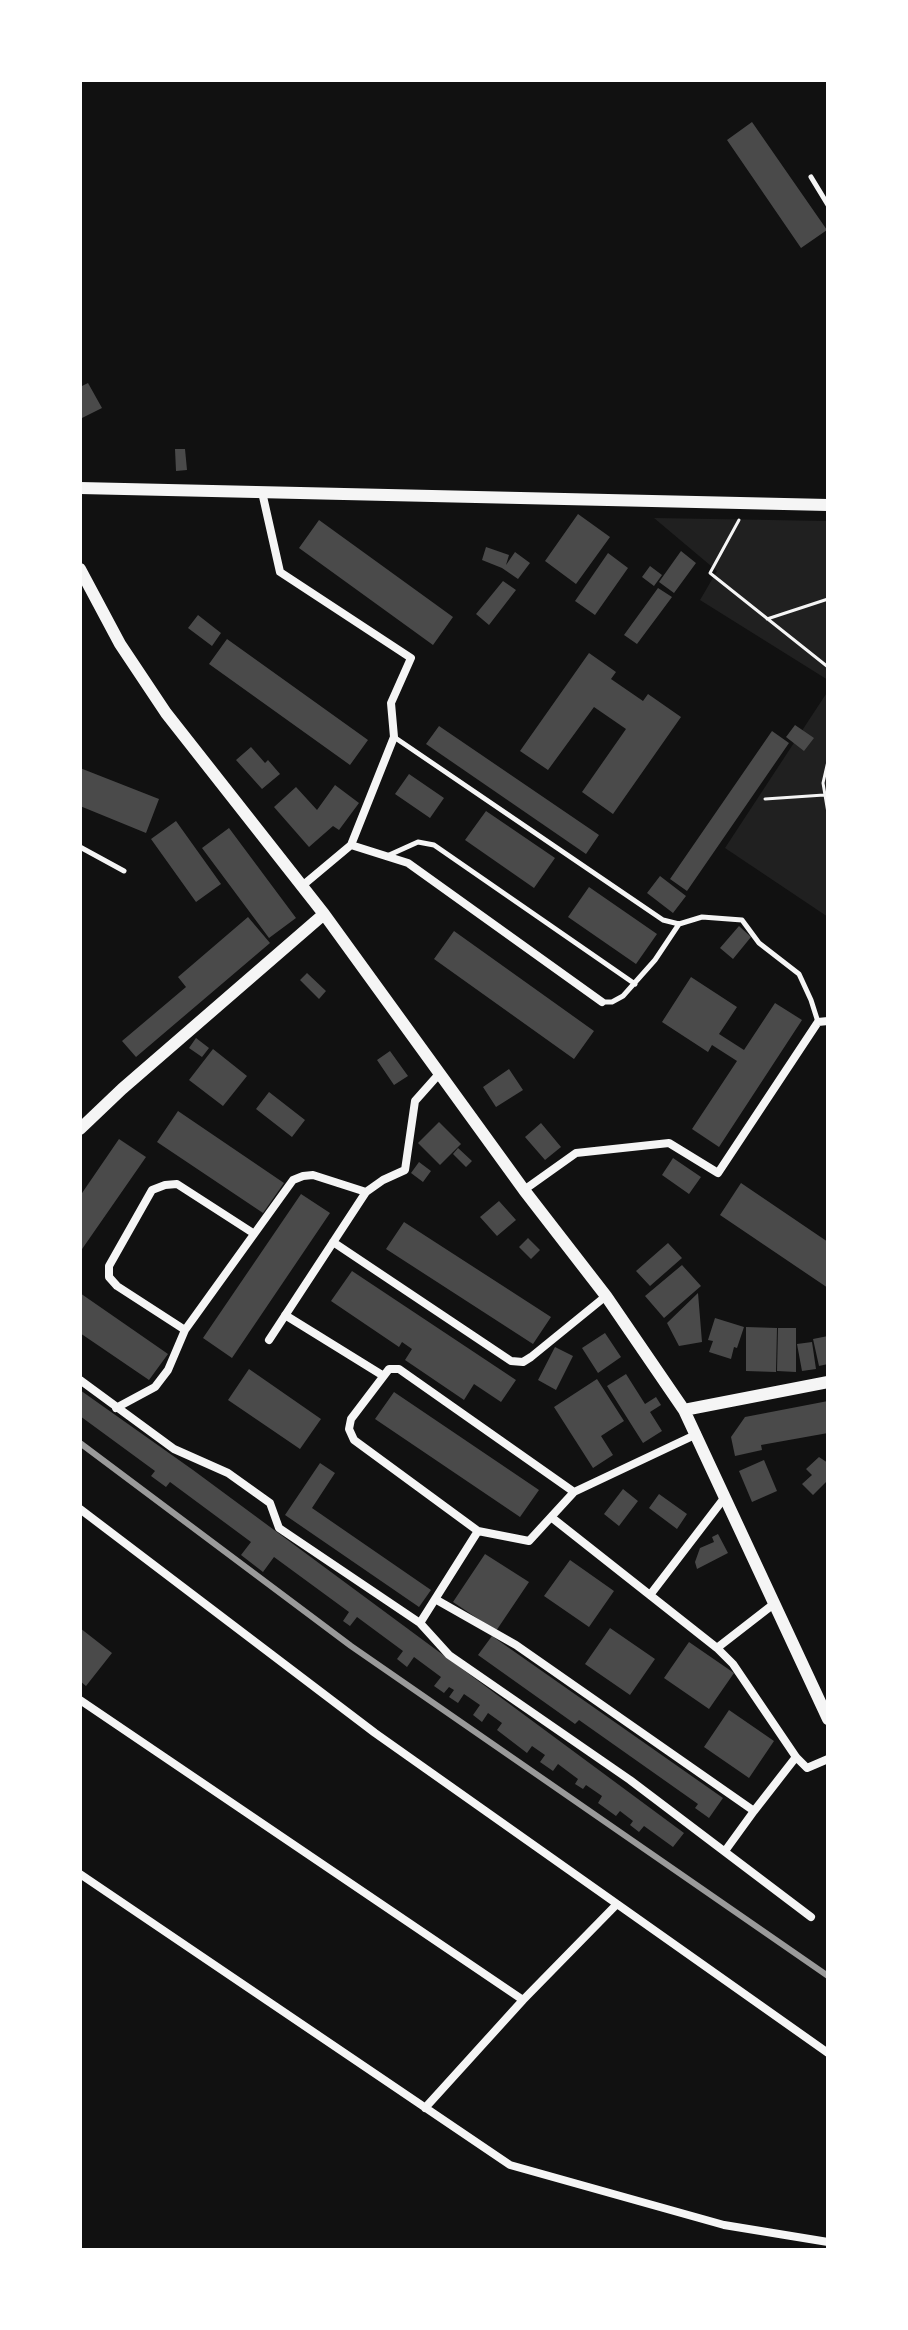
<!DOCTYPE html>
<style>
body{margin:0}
#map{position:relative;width:908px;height:2330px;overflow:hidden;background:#111;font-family:Spectral,serif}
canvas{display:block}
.frame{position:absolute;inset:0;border:82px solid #fff;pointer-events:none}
</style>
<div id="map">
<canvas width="908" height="2330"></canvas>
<div class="frame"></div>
</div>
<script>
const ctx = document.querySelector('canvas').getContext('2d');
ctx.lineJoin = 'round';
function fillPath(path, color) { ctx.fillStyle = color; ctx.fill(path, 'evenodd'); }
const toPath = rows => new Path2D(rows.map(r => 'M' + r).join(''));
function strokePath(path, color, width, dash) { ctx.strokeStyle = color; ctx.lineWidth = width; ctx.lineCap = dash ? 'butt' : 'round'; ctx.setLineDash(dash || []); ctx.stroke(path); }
fillPath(toPath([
 [654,518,828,521,828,680,700,600,717,571],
 [828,691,828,917,725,848]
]), '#202020');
fillPath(toPath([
 [752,122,827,230,801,248,727,140],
 [88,383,102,408,80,419,80,387],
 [175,449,185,449,187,470,176,471],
 [578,514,610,537,576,584,545,561],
 [319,520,453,617,433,645,299,548],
 [486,547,509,555,506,565,515,552,530,563,518,579,502,568,482,560],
 [681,551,696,563,674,593,659,582],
 [608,553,628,568,595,615,575,601],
 [650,566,662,575,654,586,642,577],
 [503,581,516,590,489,625,476,614],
 [658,588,672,597,637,644,624,635],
 [198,615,221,633,212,646,188,628],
 [227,639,368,740,350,765,209,664],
 [589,653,616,672,611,679,643,701,648,694,681,717,613,814,582,792,626,729,594,707,548,770,520,751],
 [795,725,814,738,804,751,786,737],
 [439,726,599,835,586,854,426,744],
 [772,731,789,743,687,891,670,879],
 [251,747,265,763,268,760,280,774,262,789,236,760],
 [80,768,159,799,146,833,80,806],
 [409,774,444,798,430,818,395,794],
 [335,785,359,803,339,830,333,826,309,847,274,807,296,787,317,810],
 [486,811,555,858,534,888,465,840],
 [176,821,221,884,196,902,151,839],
 [229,828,296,918,269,938,202,848],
 [660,876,686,896,673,913,647,893],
 [589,887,657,934,636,964,568,917],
 [248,917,270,943,136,1057,122,1041,186,987,178,977],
 [739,926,751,937,733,959,720,948],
 [454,931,594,1031,574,1059,434,959],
 [307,973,326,991,319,999,300,980],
 [691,977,737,1007,719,1034,744,1050,775,1003,802,1020,719,1147,692,1129,737,1061,712,1045,708,1052,662,1022],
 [196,1038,209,1048,202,1057,189,1048],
 [213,1049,247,1076,223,1106,189,1080],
 [390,1051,408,1076,394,1085,377,1060],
 [509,1069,523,1090,496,1107,483,1087],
 [269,1092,305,1120,292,1137,256,1109],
 [178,1111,284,1183,263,1213,157,1142],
 [439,1122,461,1144,440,1165,418,1143],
 [541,1123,561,1147,545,1160,525,1137],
 [119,1139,146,1157,80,1252,80,1196],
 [458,1148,472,1161,466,1167,453,1154],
 [673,1158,701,1177,689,1194,662,1175],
 [419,1162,431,1171,423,1182,411,1173],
 [741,1183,828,1242,828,1288,720,1215],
 [301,1194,330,1213,232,1358,203,1338],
 [499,1201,516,1220,497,1236,480,1217],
 [404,1222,551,1317,533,1344,386,1249],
 [528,1238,540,1250,531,1259,519,1247],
 [668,1243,682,1258,650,1286,636,1271],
 [682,1265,701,1286,664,1318,645,1296],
 [352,1271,516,1380,501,1402,474,1384,464,1400,405,1360,412,1349,402,1342,399,1347,331,1301],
 [80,1293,168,1354,149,1380,80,1333],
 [698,1293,702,1342,679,1346,667,1323],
 [715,1318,744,1327,737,1348,734,1347,731,1359,709,1352,713,1341,708,1340],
 [746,1327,777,1328,776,1372,746,1371],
 [778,1328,796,1328,796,1372,777,1371],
 [605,1333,621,1357,598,1373,582,1348],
 [828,1336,828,1364,819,1366,813,1339],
 [812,1342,816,1369,802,1371,797,1344],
 [555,1347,573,1356,556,1390,538,1380],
 [249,1369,321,1419,300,1449,228,1400],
 [626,1374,645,1404,656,1397,661,1405,650,1412,662,1431,643,1443,607,1386],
 [597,1379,624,1421,601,1436,613,1455,593,1468,554,1407],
 [80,1390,193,1470,684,1833,673,1847,644,1826,639,1832,630,1825,633,1821,620,1811,616,1816,598,1803,602,1796,586,1785,583,1789,575,1784,578,1779,558,1764,553,1771,540,1762,545,1755,532,1746,527,1753,497,1730,502,1723,488,1713,482,1722,473,1715,480,1705,464,1694,458,1703,449,1697,454,1690,449,1687,444,1693,434,1686,441,1677,414,1657,407,1667,397,1659,403,1651,357,1617,350,1626,343,1621,349,1612,274,1557,263,1572,241,1555,251,1542,170,1482,166,1487,151,1476,155,1471,80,1416],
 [394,1392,539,1490,520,1517,375,1419],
 [828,1401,828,1433,761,1445,762,1450,735,1456,731,1437,745,1417],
 [819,1457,828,1463,828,1480,813,1495,802,1484,812,1475,806,1469],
 [764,1460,777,1491,752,1502,739,1471],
 [320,1463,335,1473,312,1508,431,1590,419,1607,285,1515],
 [623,1489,638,1501,619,1526,604,1514],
 [659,1494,687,1514,677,1529,649,1508],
 [718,1534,728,1553,697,1569,695,1562,700,1548,714,1542,712,1537],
 [485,1554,529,1582,496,1631,453,1602],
 [570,1560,614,1591,589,1627,544,1596],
 [80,1628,112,1653,86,1686,80,1681],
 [610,1628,655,1659,630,1695,585,1664],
 [492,1636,723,1798,709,1818,695,1808,698,1804,579,1720,575,1724,478,1655],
 [689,1642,734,1673,709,1709,664,1678],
 [729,1710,774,1741,749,1778,704,1747]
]), '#4a4a4a');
strokePath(toPath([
 [739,520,710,573,828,667],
 [767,619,828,599],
 [828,761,823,783,828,813],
 [765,799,824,795]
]), '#f5f5f5', 3);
strokePath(toPath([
 [811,177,828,205],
 [394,737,663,920,679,924,702,917,742,920,759,943,799,974,811,1000,818,1022],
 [80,847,124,871],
 [387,856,418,842,434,845,635,984],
 [602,1002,612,1002,623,996,655,960,679,924]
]), '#f5f5f5', 5);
strokePath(toPath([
 [262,492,280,572,411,658,391,703,394,737,351,845],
 [302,886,351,845,408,863,602,1002],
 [524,1190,576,1153,669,1143,718,1173,818,1022,828,1021],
 [333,1242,511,1361,523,1362,531,1357,606,1296],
 [285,1315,382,1375],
 [185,1330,117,1286,109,1277,109,1266,152,1190,165,1185,177,1184,253,1233],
 [269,1340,366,1192,383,1180,405,1170,415,1101,439,1074],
 [80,1380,174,1449,228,1473,270,1503,279,1528,420,1623,449,1655,630,1780,811,1917],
 [116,1408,155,1387,168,1370,185,1330,293,1180,303,1176,313,1175,366,1192],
 [80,1509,375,1733,828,2053],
 [551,1517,717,1648,733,1664,796,1757,807,1768,828,1759],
 [478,1531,354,1440,349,1429,351,1419,389,1369,399,1369,574,1492],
 [650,1595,725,1497],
 [435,1599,516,1645,754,1811,796,1757],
 [420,1623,478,1531,529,1541,574,1492,697,1434],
 [717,1648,775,1603],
 [80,1700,523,2000],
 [725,1851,754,1811],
 [80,1874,510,2165,724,2225,828,2242],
 [425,2108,523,2000,617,1904]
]), '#f5f5f5', 8);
strokePath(toPath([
 [80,488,828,505],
 [80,569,120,644,166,713,324,914,524,1190,606,1296,684,1410,828,1719],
 [80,1129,122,1089,324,914],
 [684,1410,828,1382]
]), '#f5f5f5', 12);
strokePath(toPath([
 [80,1443,351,1646,828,1976]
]), '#9a9a9a', 6);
</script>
